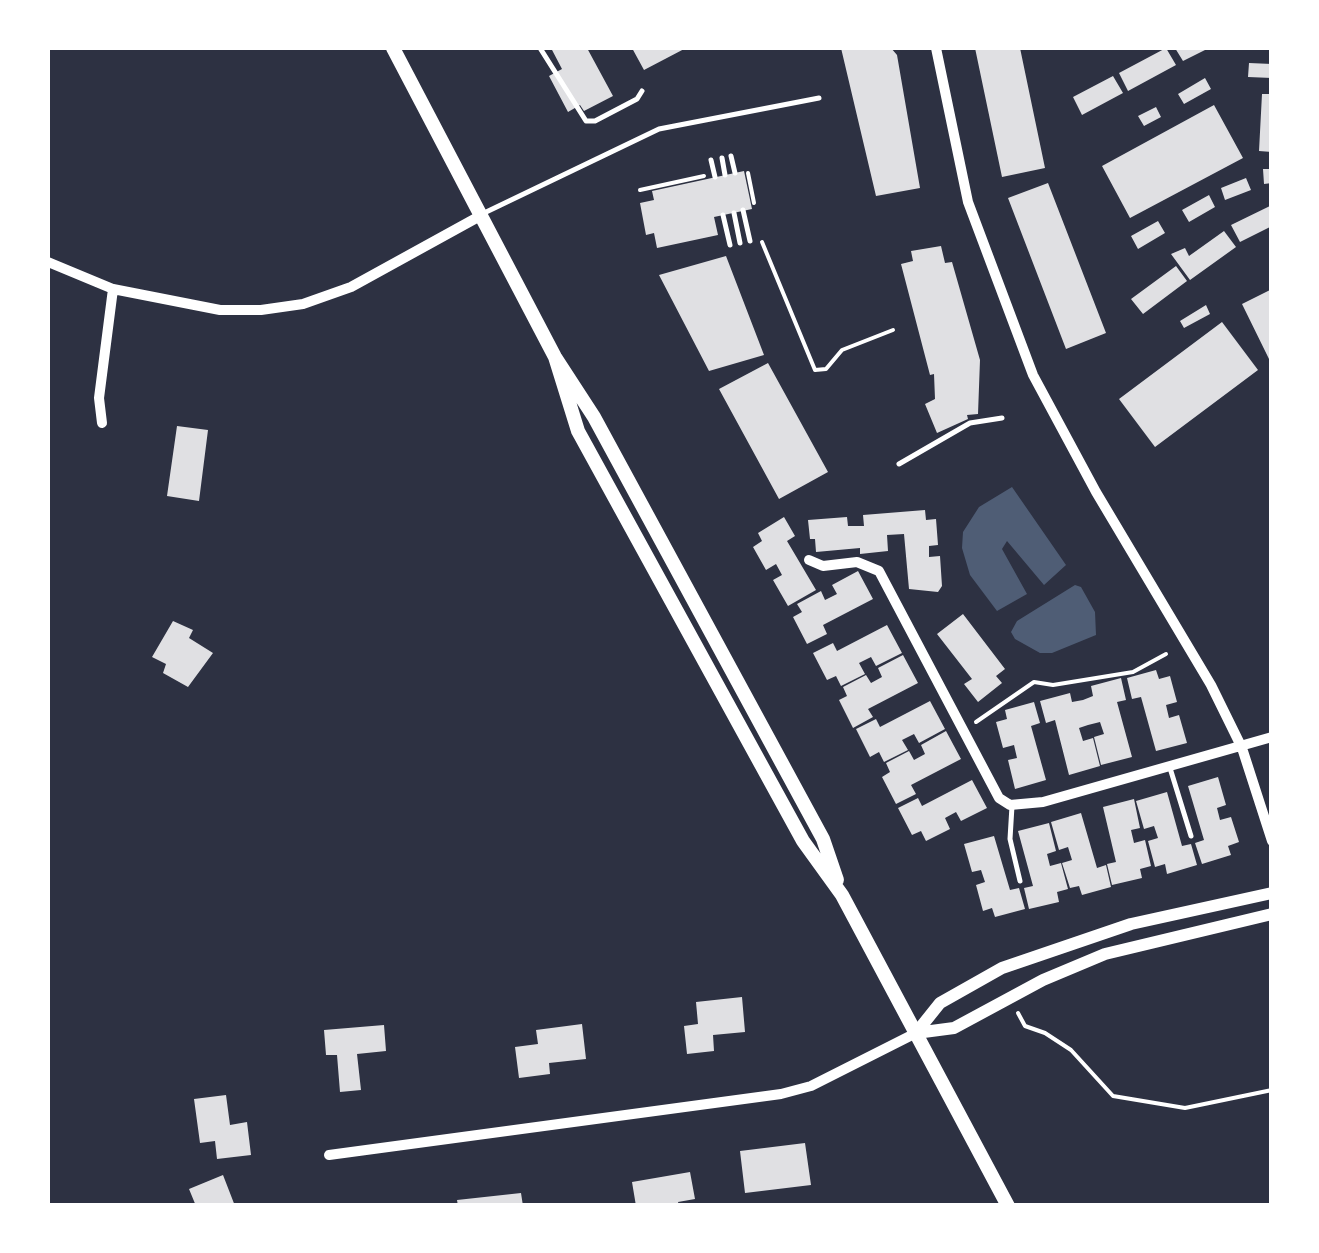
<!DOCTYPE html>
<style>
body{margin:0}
#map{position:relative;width:1319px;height:1253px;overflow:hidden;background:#2d3142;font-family:Raleway,sans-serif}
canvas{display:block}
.frame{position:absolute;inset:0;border:50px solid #fff;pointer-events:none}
</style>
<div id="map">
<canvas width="1319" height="1253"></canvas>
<div class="frame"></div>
</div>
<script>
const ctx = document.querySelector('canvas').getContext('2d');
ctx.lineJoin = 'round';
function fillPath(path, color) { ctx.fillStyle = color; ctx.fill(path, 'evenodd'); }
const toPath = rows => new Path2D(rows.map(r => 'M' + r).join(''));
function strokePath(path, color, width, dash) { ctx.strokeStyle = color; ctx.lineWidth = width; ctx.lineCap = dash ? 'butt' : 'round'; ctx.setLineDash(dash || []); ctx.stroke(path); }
fillPath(toPath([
 [1012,487,1066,565,1044,585,1007,541,1002,549,1027,594,997,611,970,575,962,548,963,532,979,507],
 [1075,585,1081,587,1095,612,1096,635,1052,653,1040,653,1015,639,1011,632,1017,621]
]), '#4f5d75');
fillPath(toPath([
 [551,48,587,48,613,96,584,111,580,105,568,112,549,76,562,69],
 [632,48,686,48,644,70],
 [841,48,891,48,897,55,920,188,876,196],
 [975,48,1020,48,1045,168,1002,177],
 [1166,48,1176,65,1128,91,1119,73],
 [1175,48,1209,48,1183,61],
 [1249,63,1272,64,1272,78,1248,77],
 [1113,76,1123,93,1082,115,1073,97],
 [1205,78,1211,89,1184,104,1178,94],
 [1262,94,1272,94,1272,152,1259,151],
 [1214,105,1243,158,1130,218,1102,166],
 [1156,107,1161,117,1144,126,1138,116],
 [1263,169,1272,169,1272,183,1264,184],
 [744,171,752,209,714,217,718,235,657,248,654,233,646,235,640,203,654,200,652,191],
 [1246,178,1251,190,1225,200,1221,188],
 [1048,183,1106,333,1066,349,1008,198],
 [1209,195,1215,207,1189,222,1182,210],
 [1272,205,1272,226,1240,242,1231,225],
 [1158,221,1165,233,1138,249,1131,236],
 [1224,231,1236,247,1190,280,1171,254,1185,248,1189,256],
 [941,246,945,263,952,262,980,360,978,414,967,415,968,419,937,433,925,404,935,399,934,374,930,375,901,264,913,261,911,251],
 [726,256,764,355,709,371,659,275],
 [1176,266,1187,281,1143,314,1131,299],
 [1272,289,1272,357,1269,359,1242,304],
 [1206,305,1210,314,1184,328,1180,321],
 [1222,322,1258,370,1155,447,1119,399],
 [768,363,828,472,779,499,719,389],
 [177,426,208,430,199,501,167,496],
 [925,510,926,520,936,519,938,545,929,546,929,557,940,556,942,586,938,592,909,589,904,534,887,535,888,551,860,554,860,548,816,552,815,539,810,539,808,520,847,517,848,526,864,526,863,515],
 [784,517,795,536,787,541,816,590,788,606,773,580,782,575,776,564,766,570,753,547,762,541,758,533],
 [858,571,873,599,823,625,827,634,807,644,793,617,802,612,797,604,821,591,825,600,837,594,832,585],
 [963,614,1005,669,996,676,1002,683,978,702,964,684,972,679,937,634],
 [173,621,193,630,189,638,213,653,188,687,163,673,166,664,152,657],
 [887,625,902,653,876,666,871,657,859,663,865,674,841,686,836,676,827,680,813,653,833,643,837,651],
 [903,655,918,683,868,709,873,717,853,728,839,700,847,696,843,687,866,675,871,683,882,677,878,668],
 [1156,670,1159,679,1170,676,1177,702,1166,705,1169,718,1179,715,1187,743,1156,751,1141,697,1132,699,1127,678],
 [1121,678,1126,700,1117,702,1132,757,1101,765,1094,737,1104,734,1100,722,1088,725,1079,728,1083,741,1093,738,1100,766,1069,775,1055,720,1046,723,1040,701,1070,693,1072,702,1083,700,1093,696,1091,686],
 [930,701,945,729,919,743,914,734,902,740,908,750,884,762,879,752,870,757,856,729,876,719,880,727],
 [1034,702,1040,723,1031,726,1046,780,1015,789,1008,760,1017,758,1014,745,1003,748,996,722,1007,719,1005,710],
 [946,731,961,759,911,785,916,794,896,804,882,777,890,772,886,763,909,751,914,760,925,754,921,745],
 [1218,777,1226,805,1217,808,1220,820,1231,817,1239,842,1228,846,1231,855,1202,864,1195,843,1204,840,1188,786],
 [972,780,987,808,961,821,956,812,945,818,950,829,926,841,921,831,912,835,898,808,918,798,922,806],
 [1167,792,1182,846,1191,844,1197,865,1167,874,1165,864,1155,867,1148,841,1158,838,1154,826,1144,829,1136,801],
 [1134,799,1140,828,1131,830,1134,843,1145,840,1151,866,1140,869,1142,878,1112,885,1107,864,1116,862,1103,807],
 [1081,813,1097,868,1106,865,1111,887,1082,895,1079,886,1070,888,1062,863,1072,860,1068,847,1059,850,1051,822],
 [1049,823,1056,851,1047,854,1050,866,1061,863,1068,889,1057,892,1059,902,1029,909,1024,888,1033,886,1018,831],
 [994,836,1010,890,1019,888,1025,909,995,917,992,908,983,911,976,885,985,882,981,870,972,872,964,844],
 [742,997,745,1032,713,1035,714,1051,687,1054,684,1026,698,1024,696,1002],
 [582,1024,586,1059,549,1063,550,1074,519,1078,515,1047,538,1044,536,1030],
 [384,1025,386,1051,357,1054,361,1090,340,1092,337,1055,326,1055,324,1030],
 [226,1095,230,1125,247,1122,251,1155,217,1159,215,1141,200,1143,194,1099],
 [805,1143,811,1185,745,1193,740,1151],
 [690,1172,695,1199,678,1202,679,1206,636,1206,632,1182],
 [223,1175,235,1206,196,1206,189,1189],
 [521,1193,523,1206,458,1206,457,1200]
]), '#e0e0e3');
strokePath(toPath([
 [748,173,754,203],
 [640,190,704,176],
 [762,242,815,370,826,369,842,350,893,330],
 [976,722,1034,682,1053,685,1133,672,1166,654],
 [1018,1013,1025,1026,1045,1033,1071,1050,1113,1096,1185,1108,1272,1090]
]), '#fff', 4);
strokePath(toPath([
 [540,48,586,121,595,121,637,99,642,91],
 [731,156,735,173],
 [722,158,725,175],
 [711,160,715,177],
 [743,210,750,241],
 [734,213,740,243],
 [482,214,659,129,819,98],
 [723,215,730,245],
 [899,464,970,423,1002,418],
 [1170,768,1191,836],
 [1012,806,1010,839,1020,881]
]), '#fff', 5);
strokePath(toPath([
 [936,48,968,202,1033,375,1096,492,1211,685,1242,748,1272,841],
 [48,262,113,289,220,310,261,310,303,304,351,287,480,216],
 [102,423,99,398,113,289],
 [809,560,823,566,857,562,879,571,999,798,1010,805,1043,802,1272,737],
 [329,1155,781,1094,811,1086,916,1033]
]), '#fff', 10);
strokePath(toPath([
 [916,1033,940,1003,1002,968,1131,924,1272,893],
 [916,1033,954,1028,1043,980,1105,954,1272,914]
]), '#fff', 12);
strokePath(toPath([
 [393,48,555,357,594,417,823,839,837,880],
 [555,357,578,431,803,841,842,895,1008,1206]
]), '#fff', 14);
</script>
